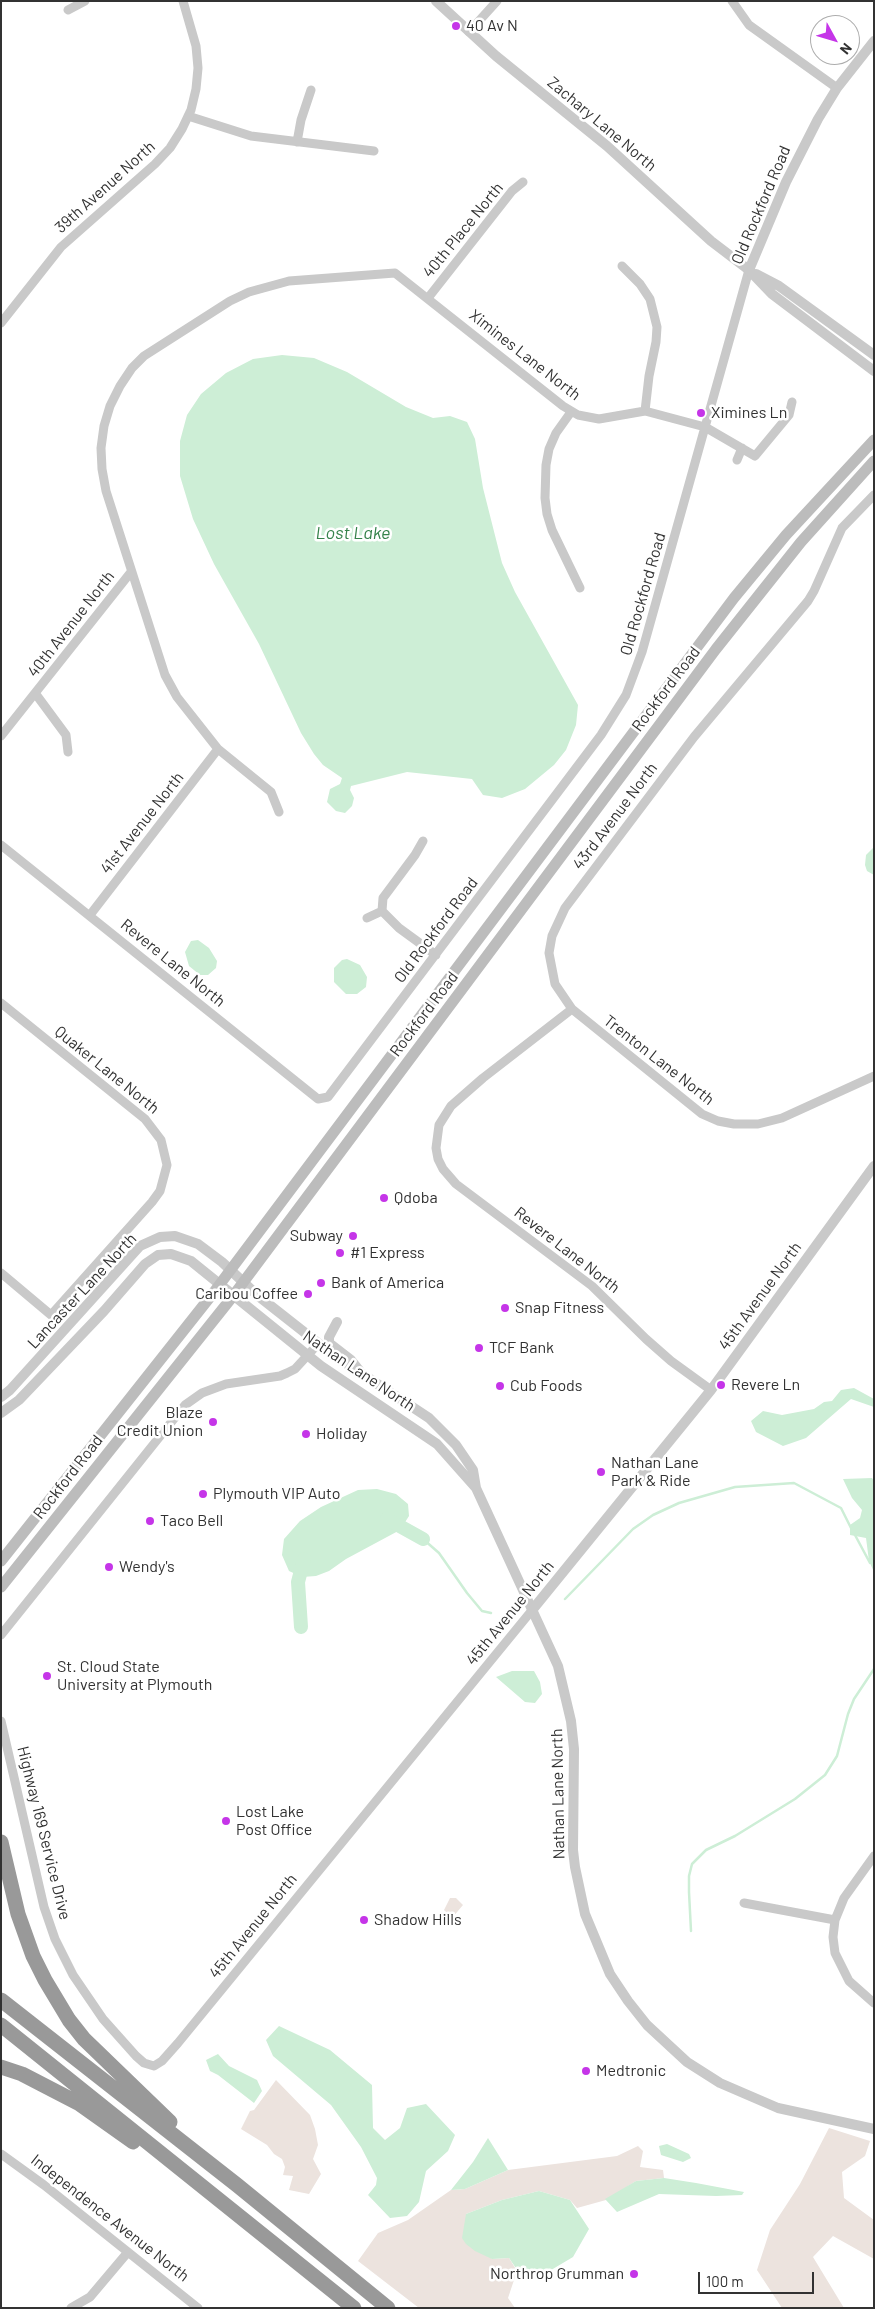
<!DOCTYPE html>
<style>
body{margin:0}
#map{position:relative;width:875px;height:2309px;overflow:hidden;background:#fff;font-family:Barlow,sans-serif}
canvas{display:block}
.frame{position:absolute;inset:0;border:2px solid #323232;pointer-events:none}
.north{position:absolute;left:810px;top:15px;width:50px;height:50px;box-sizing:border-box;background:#fff;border:1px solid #adadad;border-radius:50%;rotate:129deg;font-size:14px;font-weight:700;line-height:20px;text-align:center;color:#323232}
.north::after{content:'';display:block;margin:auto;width:18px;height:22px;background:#c535e8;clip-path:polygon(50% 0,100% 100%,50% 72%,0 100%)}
.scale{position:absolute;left:698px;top:2272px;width:116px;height:22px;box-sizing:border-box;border:2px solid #323232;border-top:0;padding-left:6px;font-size:15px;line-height:18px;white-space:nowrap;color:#323232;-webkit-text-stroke:4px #fff;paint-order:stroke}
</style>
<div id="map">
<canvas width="875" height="2309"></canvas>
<div class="frame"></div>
<div class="north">N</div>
<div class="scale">100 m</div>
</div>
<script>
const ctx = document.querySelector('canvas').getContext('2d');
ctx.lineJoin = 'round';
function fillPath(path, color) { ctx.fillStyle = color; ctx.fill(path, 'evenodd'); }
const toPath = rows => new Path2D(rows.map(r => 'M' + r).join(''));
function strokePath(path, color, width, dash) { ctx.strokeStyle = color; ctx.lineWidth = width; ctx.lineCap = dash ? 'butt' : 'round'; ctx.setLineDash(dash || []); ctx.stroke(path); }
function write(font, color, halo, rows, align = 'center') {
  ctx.font = font + ' Barlow,sans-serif'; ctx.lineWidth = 5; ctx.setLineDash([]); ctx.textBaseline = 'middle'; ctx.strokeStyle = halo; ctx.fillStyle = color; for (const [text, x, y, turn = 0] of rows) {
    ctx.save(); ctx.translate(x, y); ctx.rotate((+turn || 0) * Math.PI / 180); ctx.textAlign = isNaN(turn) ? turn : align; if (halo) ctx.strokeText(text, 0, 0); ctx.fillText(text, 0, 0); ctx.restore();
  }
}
fillPath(toPath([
 [450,1898,456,1898,463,1905,452,1918,444,1910],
 [276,2080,310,2115,315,2129,318,2145,313,2159,321,2174,309,2194,289,2190,293,2176,283,2175,285,2167,282,2159,274,2154,267,2145,241,2129,250,2111,254,2110],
 [829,2128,870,2141,865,2156,842,2172,844,2198,874,2220,874,2259,833,2236,813,2257,844,2308,782,2308,757,2270,770,2230,800,2184],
 [638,2146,643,2151,640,2167,663,2170,664,2178,636,2181,606,2200,577,2208,570,2200,539,2191,502,2200,466,2214,492,2259,509,2258,517,2271,508,2298,515,2308,419,2308,358,2261,378,2233,408,2220,451,2190,465,2189,508,2170,617,2156]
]), '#ece3de');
fillPath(toPath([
 [282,355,314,358,347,372,406,407,433,418,450,416,467,422,475,439,483,488,502,563,515,592,578,705,576,725,566,750,554,765,525,789,502,798,483,795,472,779,407,772,351,786,350,790,354,798,352,806,345,813,336,811,327,802,330,789,340,784,342,778,323,765,314,754,301,733,259,644,214,564,193,519,180,476,180,441,187,415,201,394,226,373,253,359],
 [874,847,874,875,867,871,865,865,866,855],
 [198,940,209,948,217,961,216,968,208,975,200,975,189,966,185,952,191,941],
 [347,959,360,965,367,977,366,987,357,994,346,994,334,982,334,968,342,960],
 [854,1388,874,1399,874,1407,851,1399,806,1438,783,1446,756,1432,751,1421,763,1411,782,1415,814,1409,824,1402,832,1401,841,1390],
 [872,1478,874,1481,874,1572,869,1561,866,1538,850,1535,850,1525,860,1518,862,1510,852,1498,843,1479],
 [377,1489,396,1494,408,1504,409,1516,400,1530,346,1559,329,1571,316,1576,302,1577,289,1571,282,1555,284,1539,300,1521,321,1507,358,1490],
 [512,1671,534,1671,540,1682,542,1694,535,1703,525,1702,496,1677],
 [279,2026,330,2050,372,2085,373,2128,385,2140,400,2128,407,2108,426,2104,455,2135,448,2151,426,2171,419,2202,407,2216,390,2218,368,2195,376,2185,377,2178,361,2147,331,2105,273,2056,266,2040],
 [218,2054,229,2066,257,2080,262,2091,254,2103,218,2075,210,2071,206,2060],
 [488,2138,508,2170,465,2189,451,2190,473,2162],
 [667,2144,689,2154,691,2158,683,2162,661,2155,659,2146],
 [664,2178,696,2183,744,2192,742,2195,716,2196,659,2194,617,2212,605,2199,636,2181],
 [539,2191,570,2200,589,2229,573,2257,536,2279,522,2277,509,2258,492,2259,475,2251,466,2244,462,2238,466,2214,502,2200]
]), '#cdeed6');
strokePath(toPath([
 [855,1535,870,1563],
 [423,1539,439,1553,467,1593,482,1611,491,1613],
 [565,1599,633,1529,653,1515,679,1503,735,1487,794,1483,841,1508,851,1528],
 [691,1931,689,1892,689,1876,692,1864,706,1850,735,1836,795,1799,825,1775,837,1756,848,1714,854,1699,874,1669]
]), '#cdeed6', 2.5);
strokePath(toPath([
 [387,1519,423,1539],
 [301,1627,298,1582,304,1559]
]), '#cdeed6', 14);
strokePath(toPath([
 [732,1,749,25,837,88],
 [68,10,85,1],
 [469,32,497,1],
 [188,116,251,136,374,151],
 [297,142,301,120,311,90],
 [622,266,640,284,650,299,657,327,656,342,649,376,645,411],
 [428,298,512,191,523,182],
 [1,323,61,247,155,164,170,148,182,129,191,110,196,89,198,68,196,46,183,1],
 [571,412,556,433,549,449,546,465,545,498,547,514,552,530,580,588],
 [737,460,742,448],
 [874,495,842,528,814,591,808,601,694,737,565,908,552,936,549,953,555,984,572,1009,702,1114,718,1121,734,1124,758,1124,782,1118,874,1076],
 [35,693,66,735,68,752],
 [1,736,131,572],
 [279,812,271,792,218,749,177,697,165,675,106,491,102,469,101,448,104,426,110,406,120,386,132,368,144,356,230,301,249,292,289,281,395,273,563,406,578,415,599,419,645,411,705,427,755,456,789,415,792,402],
 [423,841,415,855,383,898,382,911,399,928,436,955],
 [1,845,318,1099,328,1097,601,735,626,695,642,652,749,270],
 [90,915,218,749],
 [367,918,382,911],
 [1,1003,145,1119,161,1140,167,1165,160,1191,152,1202,51,1315,1,1273],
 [572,1009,483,1078,451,1106,439,1125,436,1148,438,1159,443,1169,456,1184,592,1286,646,1339,671,1361,711,1390],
 [1,1635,185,1405,202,1393,226,1384,280,1376,287,1373,295,1369,318,1344],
 [1,1721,44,1907,55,1939,73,1975,103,2019,136,2056,144,2063,154,2066,162,2061,178,2043,533,1609],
 [874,1856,844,1898,835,1920,833,1937,835,1953,849,1981,874,2003],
 [744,1903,835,1920],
 [1,2154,44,2185,198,2308],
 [71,2308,90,2297,128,2252]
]), '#c9c9c9', 9);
strokePath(toPath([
 [436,1,496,56,607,146,711,241,749,270,772,294,874,371],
 [749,270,786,182,818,119,837,88,874,41],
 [756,274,779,286,874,355],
 [337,1322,329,1337,329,1343,351,1360,359,1370],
 [1,1397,10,1390,140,1246,160,1237,175,1236,198,1244,222,1262,257,1295,332,1354,429,1418,456,1445,473,1470,476,1488,558,1666,571,1721,574,1749,573,1850,575,1867,585,1914,610,1974,628,2001,647,2025,687,2062,720,2083,778,2108,874,2129],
 [1,1413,19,1400,104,1311,145,1264,158,1255,171,1254,191,1261,321,1366,437,1444,476,1488],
 [533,1609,711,1390,874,1166]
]), '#c9c9c9', 10);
strokePath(toPath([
 [1,1561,214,1292,734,598,786,535,874,440],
 [1,1587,233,1296,716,649,801,542,874,461]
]), '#bcbcbc', 11);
strokePath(toPath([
 [1,1842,18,1914,33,1956,45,1980,69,2020,84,2039,170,2122],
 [1,2000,237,2185,388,2308],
 [1,2025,354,2308],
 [1,2067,22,2074,78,2103,133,2142]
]), '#999', 15);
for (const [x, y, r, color] of [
 [456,26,5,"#c535e8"],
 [701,413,5,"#c535e8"],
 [384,1198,5,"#c535e8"],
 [353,1236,5,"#c535e8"],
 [340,1253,5,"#c535e8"],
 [321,1283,5,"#c535e8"],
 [308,1294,5,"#c535e8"],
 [505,1308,5,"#c535e8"],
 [479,1348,5,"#c535e8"],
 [721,1385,5,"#c535e8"],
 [500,1386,5,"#c535e8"],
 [213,1422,5,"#c535e8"],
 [306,1434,5,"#c535e8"],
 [601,1472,5,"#c535e8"],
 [203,1494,5,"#c535e8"],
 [150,1521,5,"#c535e8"],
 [109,1567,5,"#c535e8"],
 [47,1676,5,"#c535e8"],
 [226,1821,5,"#c535e8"],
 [364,1920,5,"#c535e8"],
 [586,2071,5,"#c535e8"],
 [634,2274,5,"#c535e8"]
]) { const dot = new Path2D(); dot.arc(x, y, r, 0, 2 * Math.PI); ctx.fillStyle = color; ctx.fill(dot); strokePath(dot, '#fff', 2); }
write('16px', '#323232', '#fff', [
 ["40 Av N",466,26],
 ["Ximines Ln",711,413],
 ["Qdoba",394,1198],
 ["Subway",343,1236,"right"],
 ["#1 Express",350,1253],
 ["Bank of America",331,1283],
 ["Caribou Coffee",298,1294,"right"],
 ["Snap Fitness",515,1308],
 ["TCF Bank",489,1348],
 ["Revere Ln",731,1385],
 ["Cub Foods",510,1386],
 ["Blaze",203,1413,"right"],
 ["Credit Union",203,1431,"right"],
 ["Holiday",316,1434],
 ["Nathan Lane",611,1463],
 ["Park & Ride",611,1481],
 ["Plymouth VIP Auto",213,1494],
 ["Taco Bell",160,1521],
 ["Wendy's",119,1567],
 ["St. Cloud State",57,1667],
 ["University at Plymouth",57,1685],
 ["Lost Lake",236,1812],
 ["Post Office",236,1830],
 ["Shadow Hills",374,1920],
 ["Medtronic",596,2071],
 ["Northrop Grumman",624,2274,"right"]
], 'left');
write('16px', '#323232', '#fff', [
 ["Zachary Lane North",602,124,40],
 ["39th Avenue North",105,187,-42],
 ["Old Rockford Road",761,205,-67],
 ["40th Place North",463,230,-51],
 ["Ximines Lane North",525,355,38],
 ["Old Rockford Road",643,594,-74],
 ["40th Avenue North",71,624,-52],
 ["Rockford Road",666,689,-53],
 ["43rd Avenue North",615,816,-53],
 ["41st Avenue North",142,823,-52],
 ["Old Rockford Road",436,930,-53],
 ["Revere Lane North",173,963,39],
 ["Rockford Road",424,1014,-53],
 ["Trenton Lane North",659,1060,38],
 ["Quaker Lane North",107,1070,39],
 ["Revere Lane North",567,1250,38],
 ["Lancaster Lane North",82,1291,-47],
 ["45th Avenue North",760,1296,-54],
 ["Nathan Lane North",359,1371,34],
 ["Rockford Road",68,1477,-52],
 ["45th Avenue North",510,1613,-51],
 ["Nathan Lane North",558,1794,-91],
 ["Highway 169 Service Drive",44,1833,76],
 ["45th Avenue North",253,1926,-51],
 ["Independence Avenue North",110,2218,38]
]);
write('italic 18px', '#36834b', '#fff', [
 ["Lost Lake",353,533]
]);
</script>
